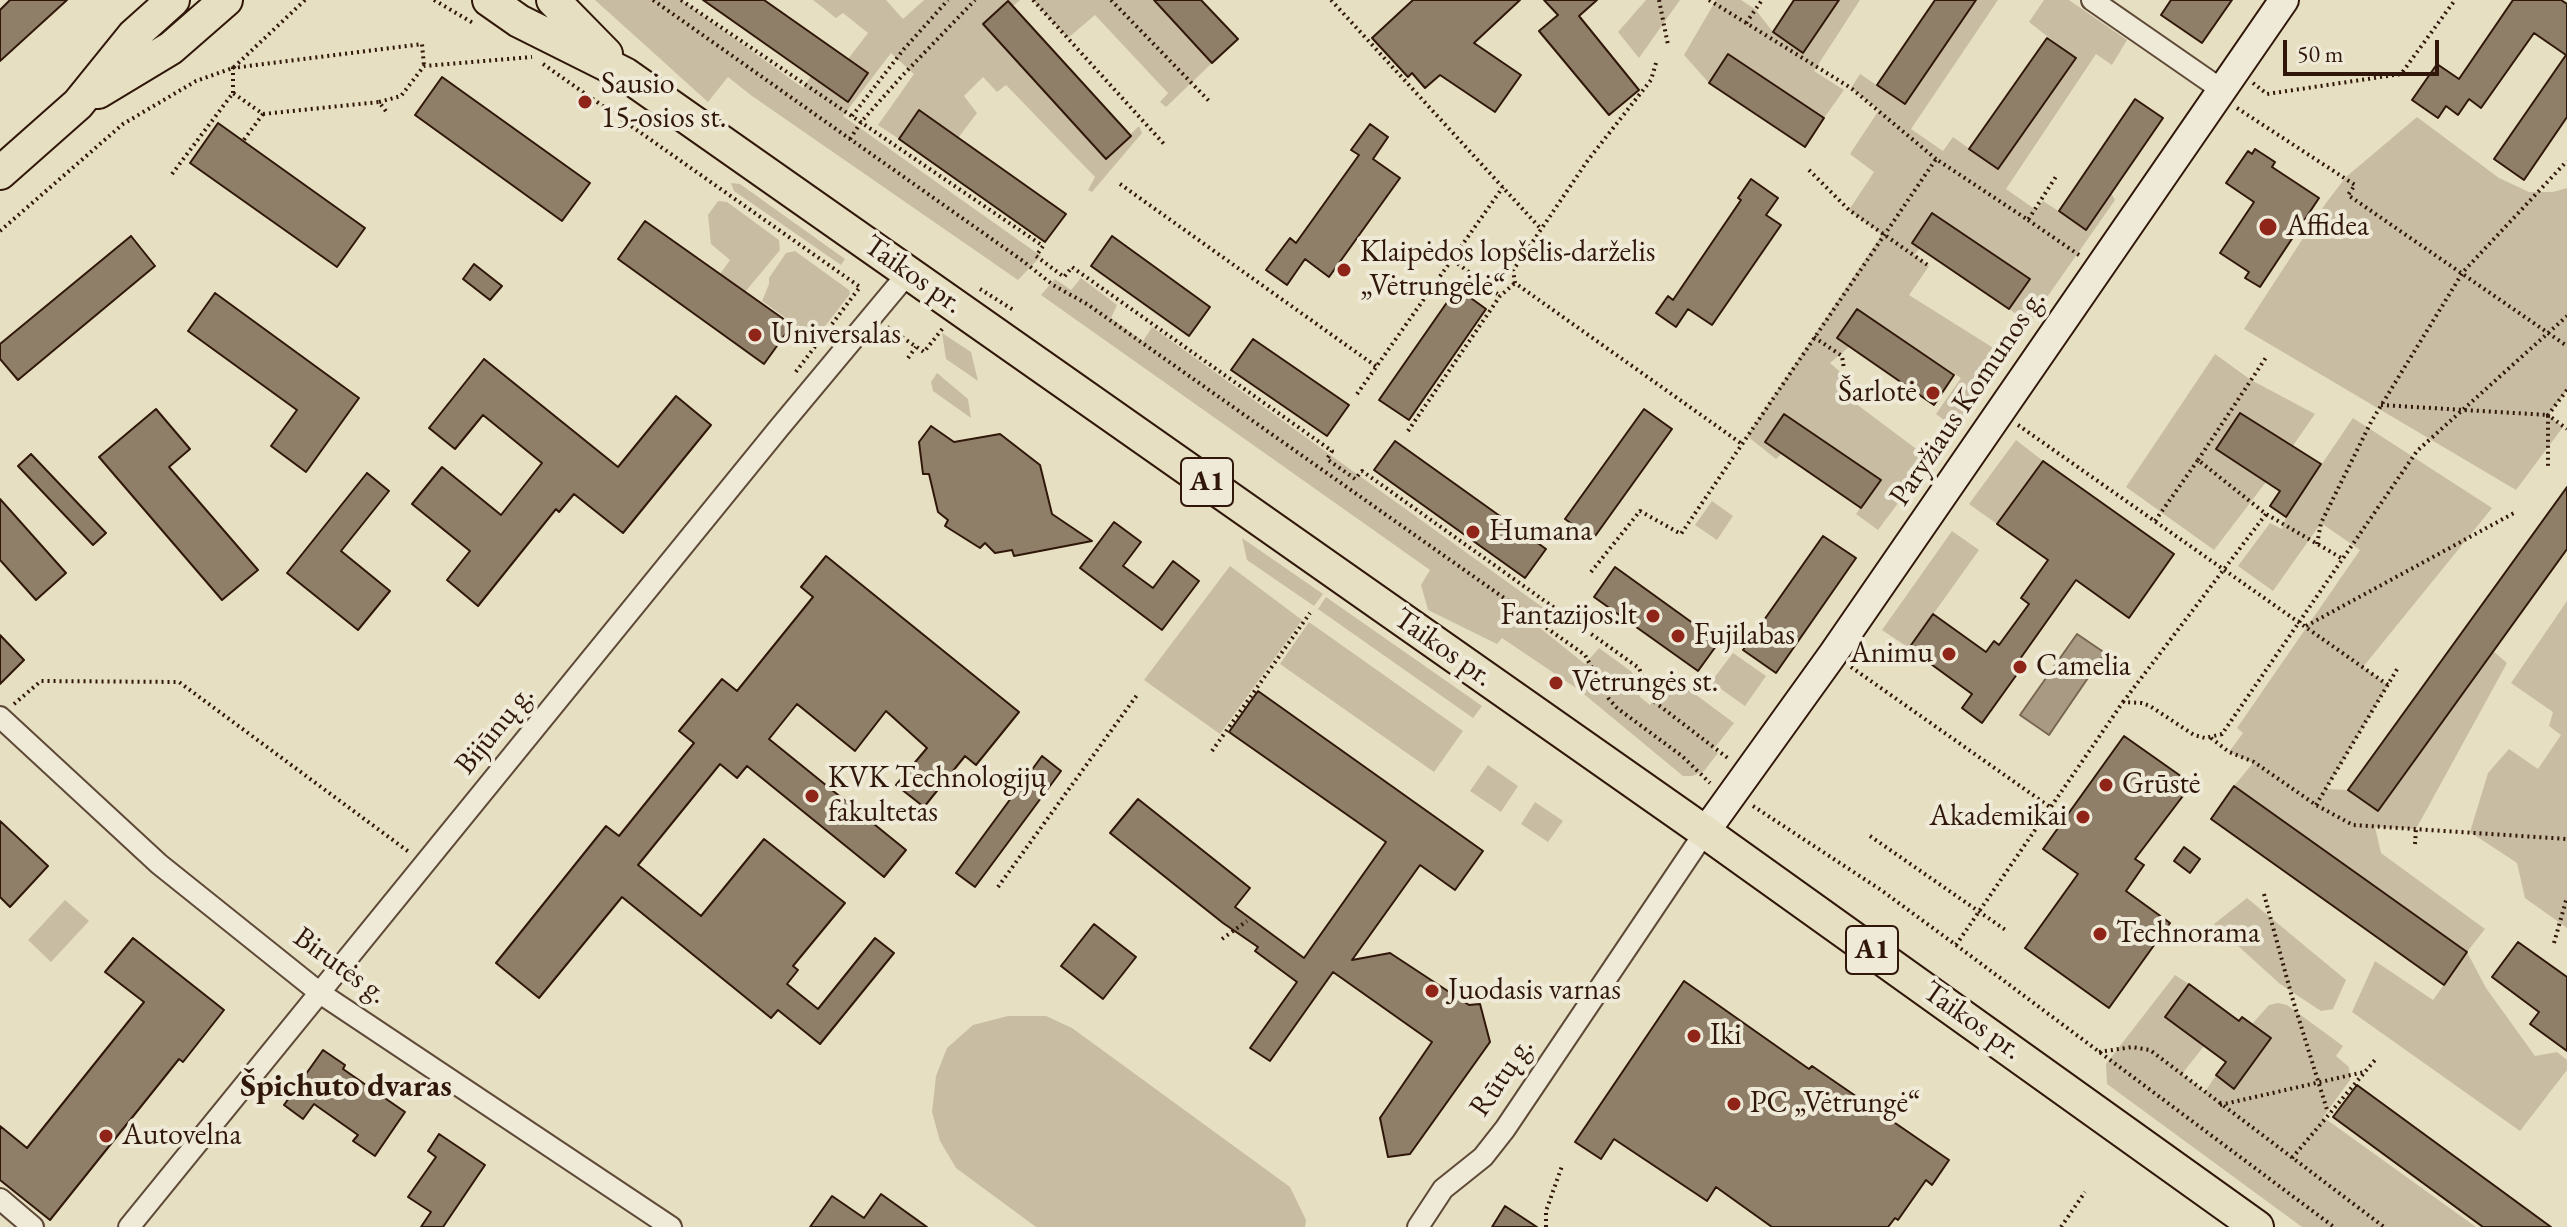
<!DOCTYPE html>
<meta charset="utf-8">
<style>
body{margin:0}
#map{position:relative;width:2567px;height:1227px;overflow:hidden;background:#e7dfc2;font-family:"EB Garamond",serif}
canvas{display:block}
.scale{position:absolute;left:2283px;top:40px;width:156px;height:36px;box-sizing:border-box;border:4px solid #301709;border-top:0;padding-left:10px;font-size:24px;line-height:28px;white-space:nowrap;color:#301709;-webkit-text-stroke:6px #efead7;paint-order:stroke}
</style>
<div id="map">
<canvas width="2567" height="1227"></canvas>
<div class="scale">50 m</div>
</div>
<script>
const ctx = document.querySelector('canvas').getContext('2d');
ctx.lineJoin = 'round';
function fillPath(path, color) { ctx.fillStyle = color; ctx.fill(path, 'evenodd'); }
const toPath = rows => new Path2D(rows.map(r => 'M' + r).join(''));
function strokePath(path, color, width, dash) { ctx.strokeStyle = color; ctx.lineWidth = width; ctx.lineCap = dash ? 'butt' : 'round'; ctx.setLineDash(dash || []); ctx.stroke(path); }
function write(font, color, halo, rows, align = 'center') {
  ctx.font = font + ' "EB Garamond",serif'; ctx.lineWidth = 8; ctx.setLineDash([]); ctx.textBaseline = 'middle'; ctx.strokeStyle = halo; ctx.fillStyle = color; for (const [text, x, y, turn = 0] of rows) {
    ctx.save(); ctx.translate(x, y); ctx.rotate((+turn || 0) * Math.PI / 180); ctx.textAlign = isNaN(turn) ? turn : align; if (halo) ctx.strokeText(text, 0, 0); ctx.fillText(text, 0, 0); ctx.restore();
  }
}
fillPath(toPath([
 [595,0,681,0,803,88,811,76,848,102,868,73,848,59,868,33,843,13,836,18,813,0,886,0,903,19,924,0,1020,0,1013,6,1008,2,983,25,1105,159,1139,126,1142,133,1092,192,1088,190,1095,177,1006,85,997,92,983,77,964,96,977,113,958,138,919,111,899,139,878,125,914,74,891,53,843,116,1041,256,1018,280,752,96,728,77,708,102],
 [1033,0,1154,0,1212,63,1166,107,1160,102,1168,93,1095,15,1068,38],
 [1646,0,1680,0,1639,58,1618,32],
 [1716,0,1741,0,1755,9,1773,32,1803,52,1839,0,1860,0,1814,71,1844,90,1824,118,1729,54,1709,83,1684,55],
 [1976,0,1998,0,1911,129,1943,151,1953,137,1998,169,2075,58,2029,22,2044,0,2069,0,2127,40,2112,65,2096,54,2006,189,2036,210,2043,201,2086,229,2111,193,2115,200,2029,323,2009,309,2029,279,1932,213,1912,242,1920,248,1914,255,1929,266,1909,295,1995,349,2003,337,2014,344,1956,429,1936,414,1961,378,1857,309,1837,338,1849,347,1830,363,1846,377,1839,391,1919,451,1939,448,1878,530,1856,514,1880,479,1784,414,1765,441,1782,453,1776,459,1747,436,1882,234,1849,210,1874,172,1850,154,1879,110,1851,88,1860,74,1905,104],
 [2417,117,2499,178,2529,192,2553,192,2567,188,2567,390,2548,415,2563,427,2516,490,2244,329,2326,203,2346,177],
 [731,183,740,184,845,259,841,265,734,191],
 [718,201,727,202,779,240,780,250,745,292,720,274,730,260,711,244,708,215],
 [795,251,849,290,850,294,815,339,762,301,769,284,769,278,786,253],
 [1081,278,1117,305,1111,318,1143,341,1152,327,1545,609,1535,624,1585,664,1599,648,1632,672,1640,697,1650,705,1672,677,1734,723,1713,750,1718,753,1704,771,1692,776,1683,776,1579,690,1502,638,1497,644,1428,610,1421,585,1430,570,1041,295,1055,279,1071,290],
 [942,333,971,352,978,381,946,359],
 [2215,354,2251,380,2315,414,2292,447,2240,413,2216,449,2266,482,2214,550,2126,487],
 [937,373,968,399,971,418,933,391,931,382],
 [2353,418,2492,508,2363,667,2388,685,2326,789,2348,790,2378,811,2493,651,2507,663,2416,829,2375,827,2381,853,2485,929,2467,952,2486,988,2535,1056,2557,1052,2567,1060,2567,1070,2520,1131,2352,1012,2375,961,2433,1000,2467,952,2234,786,2253,763,2229,752,2243,733,2237,728,2360,550,2321,523,2273,591,2238,566,2270,523,2282,529,2286,517],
 [2016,440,2043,461,1997,524,1969,504],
 [1712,501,1733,516,1717,540,1695,525],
 [1952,531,1979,550,1909,648,1882,630],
 [1242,538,1323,594,1314,606,1247,560],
 [1230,566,1302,620,1220,734,1144,680],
 [1326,597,1482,706,1473,718,1318,609],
 [2567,601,2567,928,2525,898,2517,863,2470,832,2488,773,2509,749,2538,769,2561,735,2549,726,2553,712,2511,683],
 [1309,622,1463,731,1434,772,1280,664],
 [1733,653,1766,676,1745,706,1711,682],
 [1488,765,1518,786,1501,812,1470,791],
 [1535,802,1563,821,1548,842,1521,824],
 [2247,898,2346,980,2333,1009,2321,1011,2280,984,2214,924],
 [65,900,89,921,51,962,28,940],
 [2175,975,2189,984,2165,1018,2204,1046,2182,1074,2205,1092,2216,1075,2234,1088,2271,1038,2252,1024,2269,1005,2278,1003,2287,1005,2343,1046,2336,1056,2349,1067,2350,1080,2323,1117,2476,1227,2302,1227,2107,1084,2106,1064],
 [1008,1016,1046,1016,1072,1028,1290,1187,1306,1220,1305,1227,1036,1227,956,1168,940,1141,932,1112,936,1076,947,1048,973,1025]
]), '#c8bda3');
const water = toPath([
 [2077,634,2105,653,2049,735,2020,715,2077,634]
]);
fillPath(water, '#a99b83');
strokePath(water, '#796652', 2);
const building = toPath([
 [10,0,67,0,0,61,0,10,10,0],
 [703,0,764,0,868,73,848,102,703,0],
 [1154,0,1201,0,1238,39,1212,63,1154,0],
 [1413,0,1520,0,1474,43,1521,75,1495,112,1440,75,1425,88,1412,73,1408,77,1372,38,1413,0],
 [1544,0,1597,0,1579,16,1639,90,1609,115,1539,31,1558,15,1544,0],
 [1794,0,1839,0,1803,53,1773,32,1794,0],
 [1935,0,1976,0,1905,104,1877,85,1935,0],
 [2171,0,2232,0,2202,43,2161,15,2171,0],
 [2513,0,2561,0,2567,4,2567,117,2524,180,2494,159,2566,55,2534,33,2481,108,2469,99,2458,115,2446,106,2438,118,2412,100,2437,64,2459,79,2513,0],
 [1008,1,1131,136,1106,159,983,24,1008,1],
 [2047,38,2076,58,1998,169,1969,149,2047,38],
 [1728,54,1824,118,1805,147,1709,83,1728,54],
 [442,77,590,183,562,221,415,115,442,77],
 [2135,99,2163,118,2086,230,2059,211,2135,99],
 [919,110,1066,214,1045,242,899,139,919,110],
 [218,123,365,228,337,267,190,163,218,123],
 [1370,124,1388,137,1373,159,1400,178,1329,277,1305,259,1287,285,1266,270,1290,238,1296,243,1359,155,1351,150,1370,124],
 [2255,149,2275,162,2272,167,2319,198,2260,287,2245,278,2249,272,2220,253,2254,202,2226,183,2248,151,2252,154,2255,149],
 [1751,179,1778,198,1766,215,1781,225,1712,325,1688,309,1676,327,1656,313,1668,296,1673,300,1741,200,1738,198,1751,179],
 [1932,213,2030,279,2009,309,1912,243,1932,213],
 [645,221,792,325,764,364,618,259,645,221],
 [131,236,155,266,18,380,0,359,0,344,131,236],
 [1112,236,1210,307,1189,336,1091,266,1112,236],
 [474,264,502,286,490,300,463,279,474,264],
 [1457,288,1486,309,1409,420,1379,400,1457,288],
 [215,293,359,398,306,472,271,446,297,410,188,331,215,293],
 [1857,309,1954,375,1934,405,1837,338,1857,309],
 [1253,339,1349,405,1327,436,1231,370,1253,339],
 [484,359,618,467,676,396,711,425,623,533,574,494,559,512,556,509,478,606,447,580,470,551,412,504,442,467,501,515,542,463,483,415,455,449,429,428,484,359],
 [156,409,190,449,169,467,258,570,222,600,99,457,156,409],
 [1644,409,1672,429,1593,539,1565,519,1644,409],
 [2240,413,2321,464,2286,517,2270,506,2280,491,2216,449,2240,413],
 [1784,414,1881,480,1861,508,1765,442,1784,414],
 [931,426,954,442,1000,434,1040,465,1052,514,1092,541,1014,556,1012,550,995,553,985,543,980,548,945,526,948,520,938,512,929,474,923,474,919,442,931,426],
 [1395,441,1546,549,1525,578,1374,470,1395,441],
 [31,454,106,533,93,545,18,466,31,454],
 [2043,461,2174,554,2129,618,2076,580,2015,666,2020,670,1982,723,1962,708,1972,694,1909,648,1933,614,1986,652,1994,641,1999,645,2029,604,2021,598,2048,560,1997,524,2043,461],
 [367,473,389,491,341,551,390,591,358,630,287,573,367,473],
 [2567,487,2567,549,2378,811,2348,790,2567,487],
 [0,499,66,573,36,600,0,560,0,499],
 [1114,522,1141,542,1123,566,1153,588,1173,561,1199,581,1162,630,1080,568,1114,522],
 [1823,536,1856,558,1776,673,1743,650,1823,536],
 [826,556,1019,712,976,765,965,756,924,807,896,785,927,748,886,711,855,751,797,704,769,739,906,850,884,877,747,766,737,778,720,764,638,865,701,916,764,839,817,881,845,903,793,966,798,970,787,984,818,1009,875,938,894,953,820,1044,778,1010,771,1018,622,897,539,998,496,963,606,826,619,836,694,743,679,731,722,679,737,691,813,597,801,587,826,556],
 [1615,567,1719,642,1698,671,1594,597,1615,567],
 [0,635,24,660,0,684,0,635],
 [1258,691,1483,851,1455,890,1420,865,1352,960,1390,953,1469,1005,1480,1004,1490,1042,1410,1154,1388,1157,1380,1118,1432,1042,1333,972,1270,1061,1250,1048,1297,982,1255,951,1258,947,1223,923,1110,833,1138,799,1250,888,1235,907,1304,958,1386,842,1229,732,1258,691],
 [2124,736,2192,784,2135,859,2144,865,2126,891,2170,923,2109,1008,2025,948,2078,874,2043,849,2124,736],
 [1042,756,1061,771,975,887,956,873,1042,756],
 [2234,786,2467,952,2444,985,2211,819,2234,786],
 [0,821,48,866,10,907,0,897,0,821],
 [2184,847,2200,859,2190,873,2174,861,2184,847],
 [1094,924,1136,957,1103,999,1061,966,1094,924],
 [133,938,224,1010,183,1062,179,1059,50,1220,0,1180,0,1126,27,1148,144,1002,105,972,133,938],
 [2518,942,2567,977,2567,1051,2530,1024,2539,1012,2492,977,2518,942],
 [1684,981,1809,1069,1812,1066,1949,1160,1932,1185,1926,1180,1898,1220,1895,1218,1888,1227,1772,1227,1716,1187,1707,1201,1614,1139,1601,1159,1575,1142,1684,981],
 [2189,984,2239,1021,2242,1017,2271,1038,2234,1089,2216,1075,2226,1062,2165,1017,2189,984],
 [323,1050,345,1065,343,1069,405,1112,375,1156,353,1141,358,1135,314,1104,303,1119,284,1105,323,1050],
 [2357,1085,2551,1227,2483,1227,2333,1117,2357,1085],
 [439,1134,485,1165,443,1227,421,1227,431,1212,408,1197,436,1157,428,1151,439,1134],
 [881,1194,927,1227,810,1227,832,1196,864,1218,881,1194],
 [1505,1206,1537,1227,1492,1227,1505,1206]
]);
fillPath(building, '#8f7f69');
strokePath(building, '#301709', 2);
const street = toPath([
 [2092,0,2222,90],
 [0,717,159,864,320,993,671,1227],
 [0,1199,33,1227],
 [129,1227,779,428,909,272],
 [1418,1227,1443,1189,1483,1157,1505,1129,1705,832]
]);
const secondary = toPath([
 [1705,832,1833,654,2284,0]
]);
const primary = toPath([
 [489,0,519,21,625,74,1705,832,2257,1227],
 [553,0,606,54],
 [98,92,171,48,226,0],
 [0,173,78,104,133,36,173,0]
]);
strokePath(street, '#5e4937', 24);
strokePath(secondary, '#301709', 32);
strokePath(primary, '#301709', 36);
strokePath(toPath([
 [434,0,473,23],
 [653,0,1023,261,1053,285,1087,304,1585,655,1609,699,1617,708,1682,756,1710,783],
 [681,0,1043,246,1036,256,1064,277,1072,267,1332,451,1327,459,1355,479,1362,471,1639,668,1652,700,1729,759],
 [1033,0,1164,144],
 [1111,0,1209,101],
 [1331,0,1541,229],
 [1659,0,1668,45],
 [1709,0,1851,88,1936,159],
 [1746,23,1762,0],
 [1656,63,1651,80,1588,160,1521,259,1513,270,1515,283,1742,444],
 [543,64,860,287,795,373],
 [2253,83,2267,94,2401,74,2455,0],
 [233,93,233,68,422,44,424,66],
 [379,102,401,96,424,66,532,57],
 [2237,108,2355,185,2348,195,2567,346],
 [263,114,379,102,388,114],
 [852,116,904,49,948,0],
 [850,139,861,122,902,76,975,0],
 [1809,170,1849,210,1929,266],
 [172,174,233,93,263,114,243,141],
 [1120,184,1377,367],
 [2028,220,2079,255],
 [0,231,123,124,196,81,233,68,305,0],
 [1453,260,1500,296],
 [980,289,1015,311],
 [887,327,924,352,943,328],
 [1814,337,1842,356,1844,369],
 [908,358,916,347],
 [2567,390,2548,415,2567,429],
 [1357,394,1503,187],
 [2381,405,2548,415,2548,466],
 [2018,425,2388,685],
 [1408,431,1500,296,1515,283],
 [2198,460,2267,356],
 [2155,521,2198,460,2266,514,2343,559],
 [2317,544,2321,523,2371,422,2463,272,2567,161],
 [1591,572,1640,511,1681,534,1936,159,2028,220,2057,175],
 [2306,626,2514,513],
 [1851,667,2050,807],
 [2123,702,2266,514],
 [14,704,41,681,179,682,409,852],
 [2211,738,2229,752,2254,762,2316,805,2353,825,2567,839],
 [1212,751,1310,613],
 [2316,805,2399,666],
 [1753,806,1881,890,1956,945,2334,1227],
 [1870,836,2007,931],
 [2415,844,2416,829],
 [998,887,1137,695],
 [2264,894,2292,997,2328,1113],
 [1222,939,1247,921],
 [2554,943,2567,897],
 [1956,945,2123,702,2142,703,2150,706,2194,735,2205,738,2222,734,2417,451,2567,316],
 [2099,1052,2132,1047,2150,1050,2384,1227],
 [2220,1105,2364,1072],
 [2292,1158,2375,1060],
 [1546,1227,1546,1211,1562,1166],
 [2061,1227,2085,1192]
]), '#301709', 4, [2, 4]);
strokePath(street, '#efead7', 20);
strokePath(secondary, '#efead7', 28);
strokePath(primary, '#e7dfc2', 32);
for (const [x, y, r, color] of [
 [585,102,8,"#8f2418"],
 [2268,227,10,"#8f2418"],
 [1344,270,8,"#8f2418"],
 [755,335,8,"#8f2418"],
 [1933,393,8,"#8f2418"],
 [1473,532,8,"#8f2418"],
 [1653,616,8,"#8f2418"],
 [1678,636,8,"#8f2418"],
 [1949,654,8,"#8f2418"],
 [2020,667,8,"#8f2418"],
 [1556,683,8,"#8f2418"],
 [2106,785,8,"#8f2418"],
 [812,796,8,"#8f2418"],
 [2083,817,8,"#8f2418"],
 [2100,934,8,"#8f2418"],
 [1432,991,8,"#8f2418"],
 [1694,1036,8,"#8f2418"],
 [1734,1104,8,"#8f2418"],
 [106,1136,8,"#8f2418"]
]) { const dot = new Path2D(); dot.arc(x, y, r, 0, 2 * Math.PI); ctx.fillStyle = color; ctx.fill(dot); strokePath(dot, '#efead7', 3); }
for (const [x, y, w] of [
 [1207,482,52],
 [1872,950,52]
]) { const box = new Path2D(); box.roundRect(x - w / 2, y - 24, w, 48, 6); ctx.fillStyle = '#efead7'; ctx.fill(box); strokePath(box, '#301709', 2); }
write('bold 28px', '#301709', null, [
 ["A1",1207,482],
 ["A1",1872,950]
]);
write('30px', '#301709', '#efead7', [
 ["Sausio",601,85],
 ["15-osios st.",601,119],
 ["Affidea",2286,227],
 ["Klaipėdos lopšelis-darželis",1360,253],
 ["„Vėtrungėlė“",1360,287],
 ["Universalas",771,335],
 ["Šarlotė",1917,393,"right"],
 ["Humana",1489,532],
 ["Fantazijos.lt",1637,616,"right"],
 ["Fujilabas",1694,636],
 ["Animu",1933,654,"right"],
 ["Camelia",2036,667],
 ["Vėtrungės st.",1572,683],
 ["KVK Technologijų",828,779],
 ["fakultetas",828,813],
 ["Grūstė",2122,785],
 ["Akademikai",2067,817,"right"],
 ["Technorama",2116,934],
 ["Juodasis varnas",1448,991],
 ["Iki",1710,1036],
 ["PC „Vėtrungė“",1750,1104],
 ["Autovelna",122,1136]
], 'left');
write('30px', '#301709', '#efead7', [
 ["Taikos pr.",913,275,35],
 ["Paryžiaus Komunos g.",1968,398,-56],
 ["Taikos pr.",1443,648,35],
 ["Bijūnų g.",495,730,-51],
 ["Birutės g.",340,966,36],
 ["Taikos pr.",1972,1021,35],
 ["Rūtų g.",1502,1077,-56]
]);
write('bold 32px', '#301709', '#efead7', [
 ["Špichuto dvaras",346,1087]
]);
</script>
